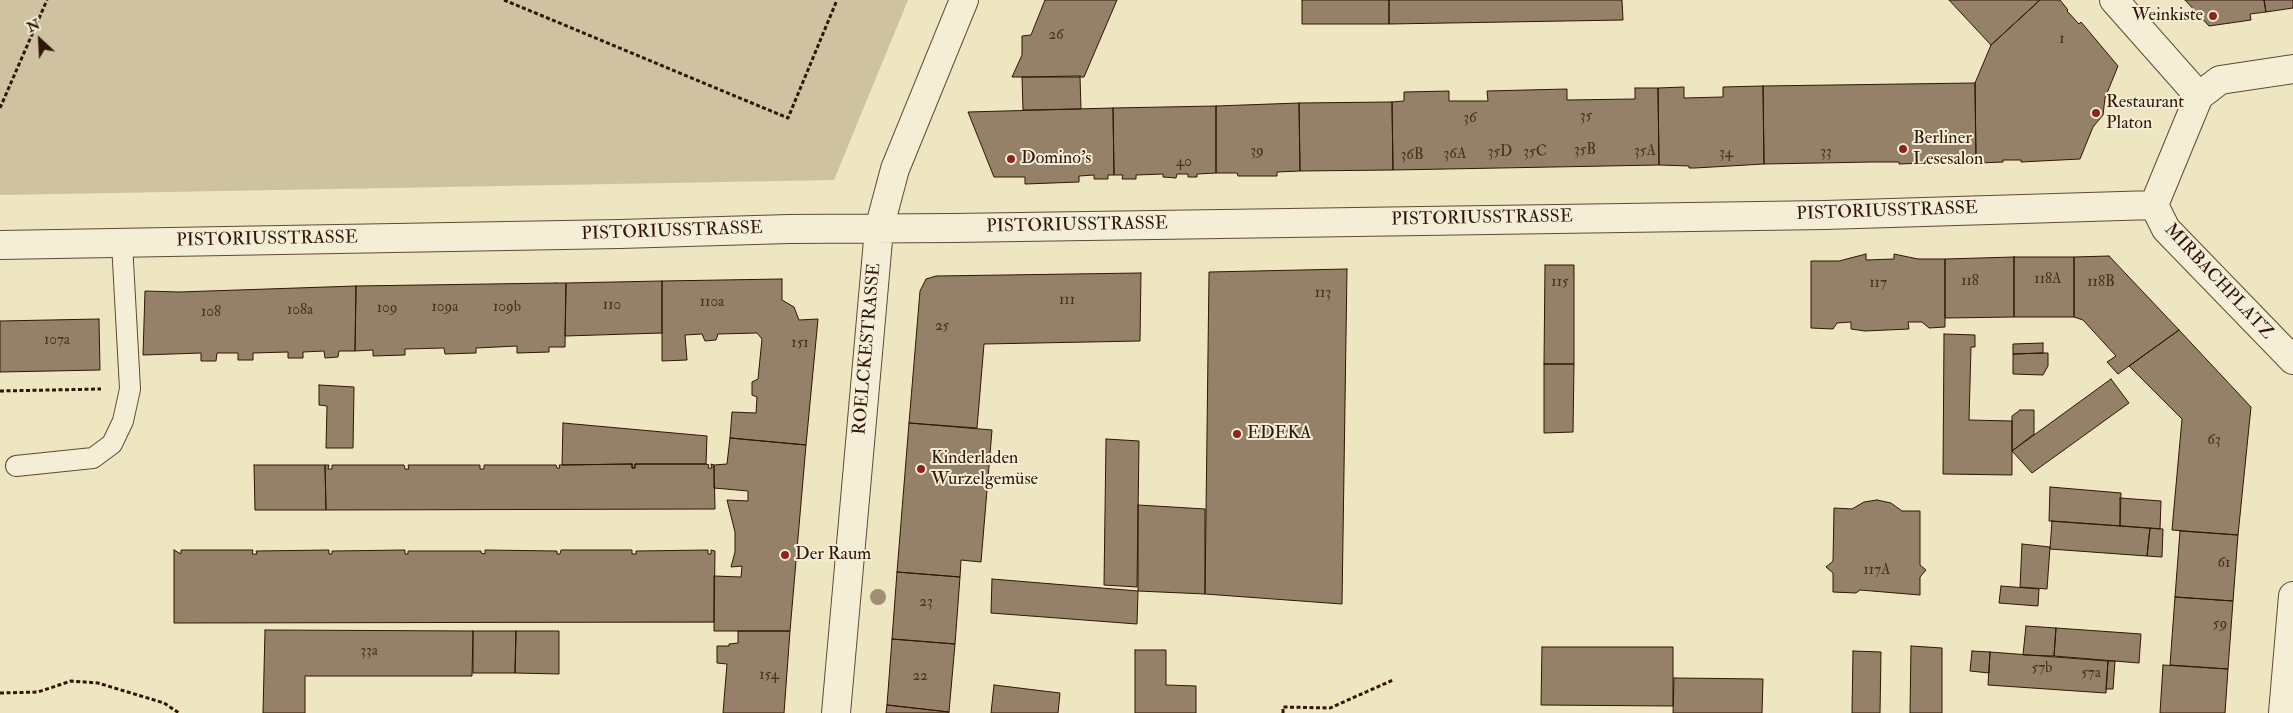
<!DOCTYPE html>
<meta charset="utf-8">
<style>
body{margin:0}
#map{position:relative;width:2293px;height:713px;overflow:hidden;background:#eee5c1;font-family:"IM FELL Double Pica",serif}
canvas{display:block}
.north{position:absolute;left:15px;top:15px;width:50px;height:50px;-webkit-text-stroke:4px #f4eed7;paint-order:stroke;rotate:335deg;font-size:14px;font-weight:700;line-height:20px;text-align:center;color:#321506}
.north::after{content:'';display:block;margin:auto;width:18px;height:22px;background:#321506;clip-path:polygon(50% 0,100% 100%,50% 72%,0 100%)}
</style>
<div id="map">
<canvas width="2293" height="713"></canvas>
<div class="north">N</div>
</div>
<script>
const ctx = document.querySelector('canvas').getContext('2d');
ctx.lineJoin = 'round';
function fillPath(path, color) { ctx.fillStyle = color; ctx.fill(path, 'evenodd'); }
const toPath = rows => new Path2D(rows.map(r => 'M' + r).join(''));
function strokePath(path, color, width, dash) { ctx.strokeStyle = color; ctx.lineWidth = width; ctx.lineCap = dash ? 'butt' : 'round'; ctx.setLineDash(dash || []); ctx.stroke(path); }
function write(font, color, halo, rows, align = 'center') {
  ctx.font = font + ' "IM FELL Double Pica",serif'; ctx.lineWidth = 4; ctx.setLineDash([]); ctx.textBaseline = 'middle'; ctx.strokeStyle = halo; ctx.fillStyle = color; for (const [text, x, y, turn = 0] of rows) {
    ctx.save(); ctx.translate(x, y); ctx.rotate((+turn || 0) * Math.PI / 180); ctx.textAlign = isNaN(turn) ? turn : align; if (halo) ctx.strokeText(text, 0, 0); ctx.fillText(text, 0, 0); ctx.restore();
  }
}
fillPath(toPath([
 [0,0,908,0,834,180,0,195]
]), '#cec2a1');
const building = toPath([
 [1045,0,1117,0,1084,77,1012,77,1022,55,1022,36,1031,35,1045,0],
 [1302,0,1389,0,1389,24,1302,24,1302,0],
 [1389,0,1622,0,1623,20,1389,24,1389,0],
 [1949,0,2040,0,1991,45,1949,0],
 [2040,0,2060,0,2068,10,2067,11,2079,24,2081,22,2118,66,2105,98,2103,115,2093,127,2080,159,2021,162,2021,160,2003,160,2003,162,1980,163,1980,161,1976,161,1975,83,1991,45,2040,0],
 [2185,0,2264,0,2266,12,2250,14,2251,20,2209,26,2185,0],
 [2264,0,2293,0,2293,8,2266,12,2264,0],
 [1080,76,1081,109,1023,110,1022,77,1080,76],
 [1975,83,1976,161,1899,164,1899,162,1872,162,1764,164,1763,86,1975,83],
 [1763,86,1764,164,1695,168,1689,168,1689,166,1659,165,1658,88,1684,87,1684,98,1723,97,1723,87,1763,86],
 [1635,88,1658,88,1659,165,1393,170,1392,102,1404,101,1404,92,1449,91,1449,101,1488,101,1487,91,1567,89,1567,100,1635,99,1635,88],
 [1392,102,1393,170,1300,171,1299,103,1392,102],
 [1299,103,1300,171,1277,172,1277,176,1238,176,1237,173,1216,173,1216,106,1299,103],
 [1216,106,1216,173,1197,174,1197,177,1188,177,1188,174,1177,174,1176,178,1163,177,1163,174,1136,175,1136,179,1122,179,1123,175,1114,175,1113,108,1216,106],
 [1113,108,1114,175,1108,175,1108,179,1094,179,1094,175,1079,176,1079,182,1025,184,1025,177,994,177,968,112,1113,108],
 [1866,254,1866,260,1894,259,1894,254,1918,259,1945,259,1945,327,1929,328,1922,322,1908,322,1909,329,1865,331,1851,329,1851,322,1837,323,1833,329,1811,328,1811,261,1839,261,1866,254],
 [2109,256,2179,330,2118,374,2107,362,2116,356,2083,320,2074,317,2074,257,2109,256],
 [2014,257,2014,317,1945,318,1945,259,2014,257],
 [2014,257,2074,257,2074,317,2014,317,2014,257],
 [1545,265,1574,265,1574,364,1544,364,1545,265],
 [1347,269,1342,604,1205,594,1209,272,1347,269],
 [1141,273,1140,341,984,344,977,428,909,423,920,291,926,279,936,276,1141,273],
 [782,279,782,300,794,307,799,320,818,319,806,445,730,438,732,412,756,413,757,397,752,395,752,382,758,379,762,339,757,333,718,334,716,340,705,341,702,334,685,335,687,360,662,361,662,281,782,279],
 [662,281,662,333,565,336,566,283,662,281],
 [556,283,566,283,565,347,549,347,549,352,517,353,517,346,476,348,476,353,445,354,444,348,405,349,405,355,373,356,373,350,355,351,356,286,556,283],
 [356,286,355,351,339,351,338,357,325,358,324,351,303,352,303,358,288,358,288,352,253,353,253,360,238,360,238,353,217,353,216,361,201,361,201,353,143,355,145,291,179,292,356,286],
 [99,319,100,370,0,372,0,321,99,319],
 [2179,330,2251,407,2238,535,2172,530,2182,419,2129,366,2179,330],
 [1944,334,1975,335,1975,347,1971,347,1969,420,2012,421,2012,475,1943,474,1944,334],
 [2043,343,2043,353,2013,354,2013,344,2043,343],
 [2043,353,2048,353,2048,366,2043,375,2013,374,2013,354,2043,353],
 [1544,364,1574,364,1573,432,1544,433,1544,364],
 [2111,379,2129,403,2032,473,2012,451,2111,379],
 [319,385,354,387,353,448,326,448,327,406,319,405,319,385],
 [2020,410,2034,410,2034,434,2012,451,2012,416,2020,410],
 [563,423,707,436,706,464,635,464,635,468,632,468,632,464,562,465,563,423],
 [909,423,992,430,981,562,961,560,960,577,897,572,909,423],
 [730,438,806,445,790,631,714,631,714,576,741,577,742,566,731,567,735,552,735,532,727,500,748,501,748,491,714,488,714,465,727,464,730,438],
 [1106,439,1139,441,1137,587,1104,585,1106,439],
 [632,464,632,468,635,468,635,464,706,464,709,465,708,468,712,468,711,464,714,465,715,509,326,510,325,465,329,465,328,469,332,469,332,465,404,465,405,469,409,469,408,465,480,465,480,469,484,469,484,465,556,465,557,468,560,468,559,465,632,464],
 [254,465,325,465,326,510,255,510,254,465],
 [2050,487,2121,493,2120,526,2049,521,2050,487],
 [2120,498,2161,501,2160,529,2120,526,2120,498],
 [1877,500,1891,503,1902,511,1920,511,1920,565,1926,570,1920,577,1920,595,1860,590,1856,593,1833,592,1833,573,1826,567,1833,561,1834,508,1852,509,1864,502,1877,500],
 [1138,505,1205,509,1205,594,1138,591,1138,505],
 [2052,521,2150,528,2147,556,2050,549,2052,521],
 [2150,528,2163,529,2162,557,2147,556,2150,528],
 [2180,531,2238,535,2233,601,2175,597,2180,531],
 [2022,544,2050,547,2047,589,2020,587,2022,544],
 [174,550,181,554,181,550,253,550,252,554,257,554,256,551,329,550,329,554,332,554,332,551,405,550,405,554,408,554,408,551,481,551,481,553,485,554,485,550,557,551,557,554,560,554,561,550,632,550,632,554,636,554,636,551,708,550,708,554,711,554,711,550,715,551,714,622,174,623,174,550],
 [897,572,960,577,955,644,892,639,897,572],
 [992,579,1138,591,1137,624,991,613,992,579],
 [2001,586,2039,589,2038,606,1999,603,2001,586],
 [2175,597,2233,601,2228,669,2170,665,2175,597],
 [2026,626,2056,628,2054,656,2023,655,2026,626],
 [2056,628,2141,634,2139,663,2054,656,2056,628],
 [265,630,473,631,472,676,305,676,305,713,263,713,265,630],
 [473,631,516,631,515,673,473,673,473,631],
 [516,631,559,631,559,674,515,673,516,631],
 [738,631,790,631,784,713,723,713,727,664,717,663,717,646,729,646,729,644,738,643,738,631],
 [892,639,955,644,949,712,887,705,892,639],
 [1911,646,1942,648,1942,713,1910,713,1911,646],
 [1542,647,1673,647,1673,706,1541,705,1542,647],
 [1135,650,1166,650,1166,685,1196,686,1196,713,1135,713,1135,650],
 [1853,651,1881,652,1880,713,1852,713,1853,651],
 [1972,651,1990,652,1989,673,1970,671,1972,651],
 [1990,652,2108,661,2106,693,1988,685,1990,652],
 [2108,661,2115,661,2113,689,2106,689,2108,661],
 [2163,665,2228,669,2225,713,2160,713,2163,665],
 [1674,678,1763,679,1762,713,1673,713,1674,678],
 [994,685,1060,693,1058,713,991,713,994,685],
 [887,705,949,712,949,713,886,713,887,705]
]);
fillPath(building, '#948167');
strokePath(building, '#321506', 1);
const service = toPath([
 [16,466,93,458,112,444,123,421,130,389,122,243]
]);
const minor = toPath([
 [2114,0,2199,96],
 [2283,713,2293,596]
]);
const tertiary = toPath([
 [2293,69,2220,80,2199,96,2154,205,2166,229,2293,360],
 [0,245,620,234,789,229,953,228,1825,215,2154,205],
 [836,713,879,229,895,169,964,0]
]);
strokePath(service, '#614935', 22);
strokePath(minor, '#614935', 30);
strokePath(tertiary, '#614935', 30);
strokePath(toPath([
 [504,0,788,118,837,0],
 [0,108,47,0],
 [0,391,101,389],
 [0,693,38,692,71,681,98,683,164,703,179,713],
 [1283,713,1283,707,1330,708,1393,680]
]), '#321506', 3, [4, 2.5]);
strokePath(service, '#f4eed7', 20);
strokePath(minor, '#f4eed7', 28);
strokePath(tertiary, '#f4eed7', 28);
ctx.fillStyle = '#a08f73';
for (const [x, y] of [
 [878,597]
]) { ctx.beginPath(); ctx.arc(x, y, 8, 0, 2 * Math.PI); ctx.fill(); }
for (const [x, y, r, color] of [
 [2213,16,5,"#8f2418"],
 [2096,113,5,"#8f2418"],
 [1903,149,5,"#8f2418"],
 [1011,159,5,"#8f2418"],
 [1237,434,5,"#8f2418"],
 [921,469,5,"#8f2418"],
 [785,555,5,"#8f2418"]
]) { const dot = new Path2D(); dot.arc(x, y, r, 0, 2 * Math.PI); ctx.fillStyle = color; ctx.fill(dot); strokePath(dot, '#f4eed7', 2); }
write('15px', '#4a301e', null, [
 ["26",1056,36],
 ["1",2062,40],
 ["35",1586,117],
 ["36",1470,119],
 ["35B",1585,151],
 ["39",1257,152],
 ["35A",1645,152],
 ["35D",1500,153],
 ["35C",1535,153],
 ["33",1826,153],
 ["34",1726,154],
 ["36A",1455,155],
 ["36B",1412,156],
 ["40",1184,163],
 ["118A",2048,280],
 ["118",1970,282],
 ["115",1560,283],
 ["118B",2101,283],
 ["117",1878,284],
 ["113",1323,294],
 ["111",1067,301],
 ["110a",712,303],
 ["110",612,306],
 ["109a",445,308],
 ["109b",507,308],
 ["109",387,309],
 ["108a",300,311],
 ["108",211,313],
 ["25",942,327],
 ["107a",57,341],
 ["151",800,344],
 ["63",2214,441],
 ["61",2224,564],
 ["117A",1877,571],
 ["23",926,603],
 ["59",2220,625],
 ["33a",369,652],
 ["57b",2042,669],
 ["57a",2091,674],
 ["154",769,676],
 ["22",920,677]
]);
write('18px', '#321506', '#f4eed7', [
 ["Weinkiste",2203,16,"right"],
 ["Restaurant",2106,103],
 ["Platon",2106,124],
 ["Berliner",1913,139],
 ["Lesesalon",1913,160],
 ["Domino's",1021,159],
 ["EDEKA",1247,434],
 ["Kinderladen",931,459],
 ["Wurzelgemüse",931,480],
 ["Der Raum",795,555]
], 'left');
write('18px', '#321506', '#f4eed7', [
 ["PISTORIUSSTRASSE",1887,212,-2],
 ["PISTORIUSSTRASSE",1482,219,-1],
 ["PISTORIUSSTRASSE",1077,226,-1],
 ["PISTORIUSSTRASSE",672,232,-2],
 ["PISTORIUSSTRASSE",267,240,-1],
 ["MIRBACHPLATZ",2218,282,47],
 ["ROELCKESTRASSE",868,349,-85]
]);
</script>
